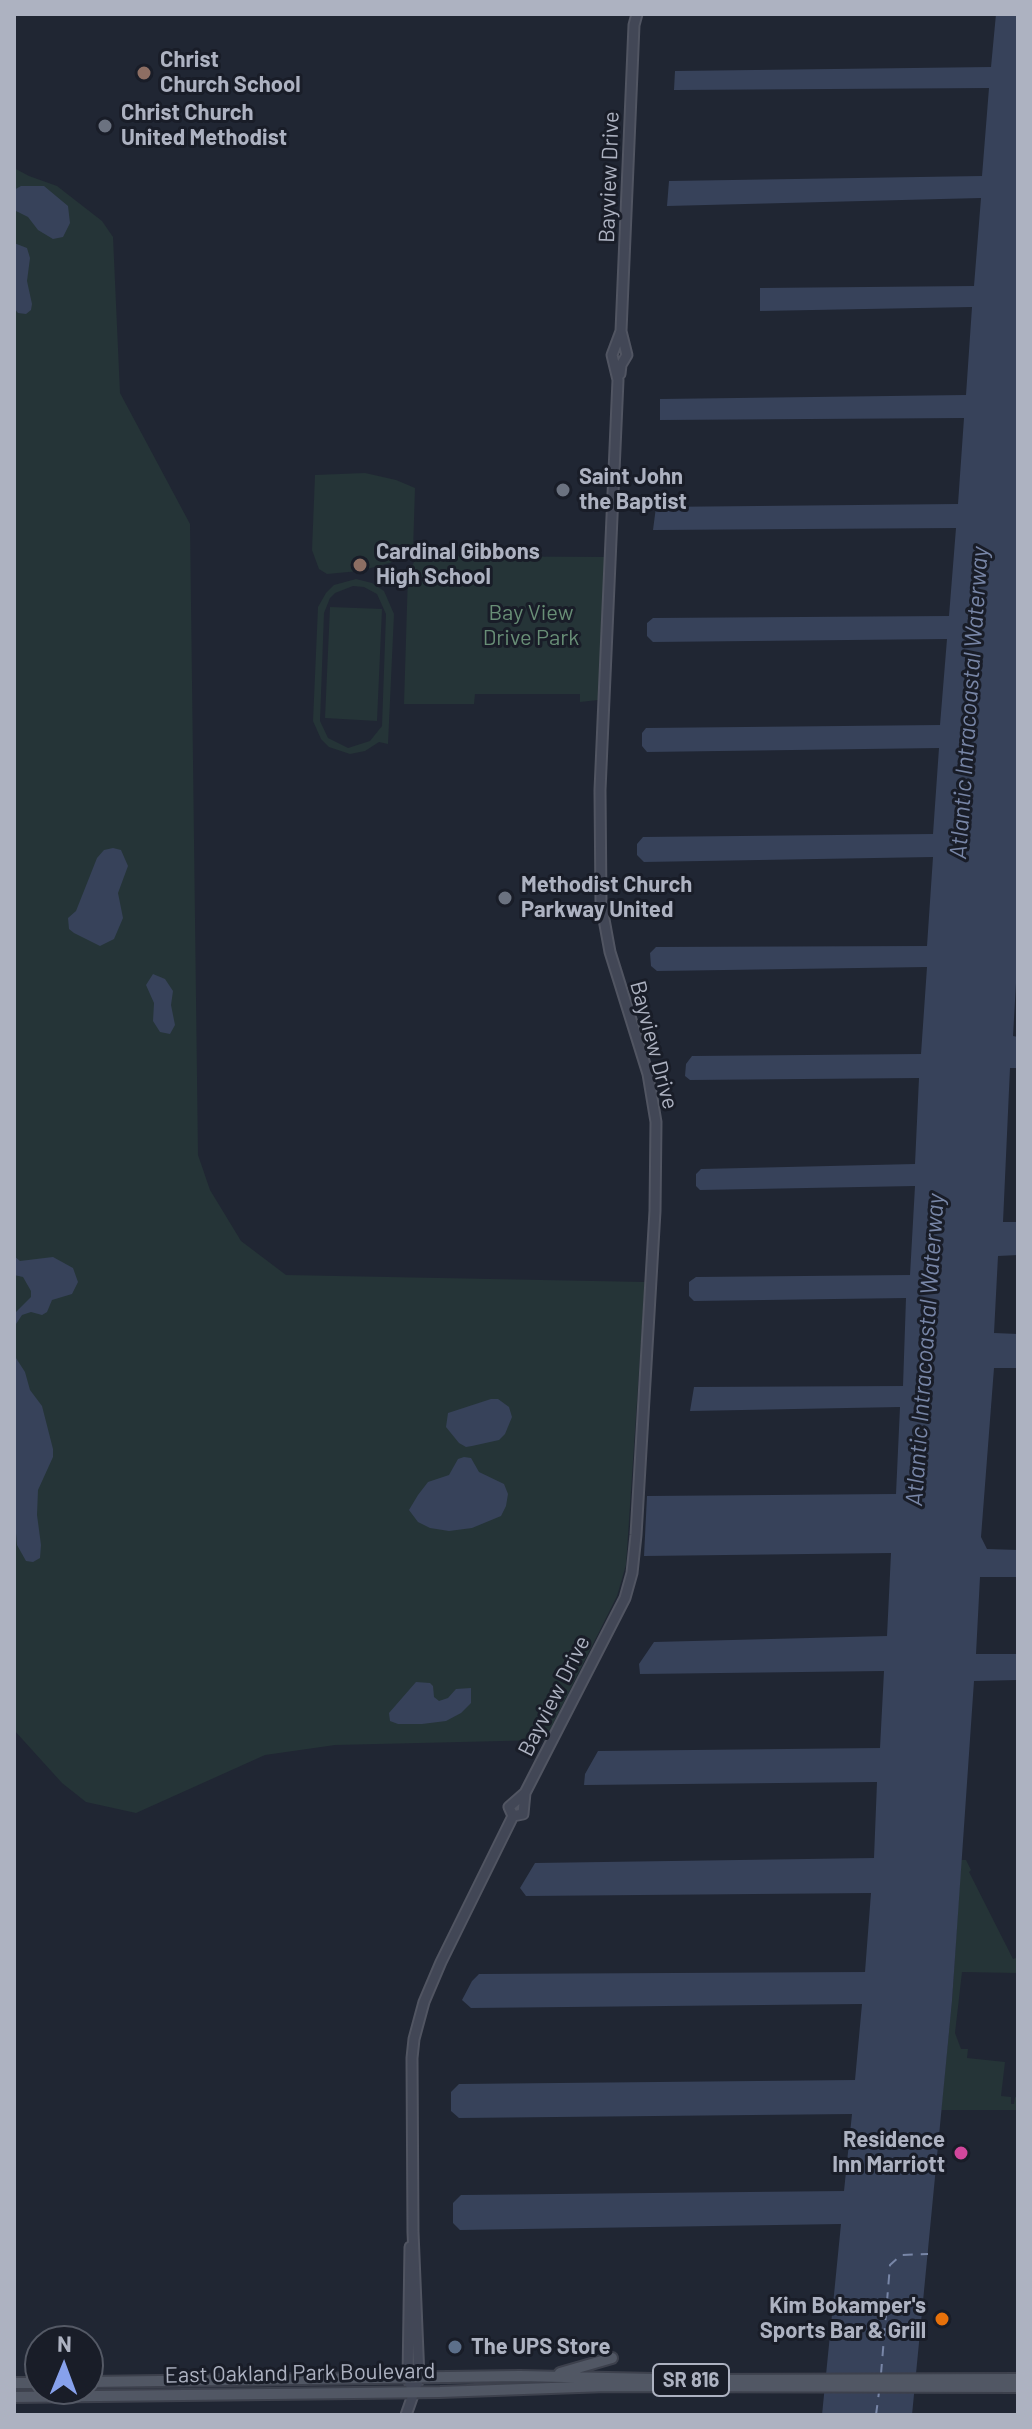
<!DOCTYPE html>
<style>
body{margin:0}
#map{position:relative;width:1032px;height:2429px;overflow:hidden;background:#202633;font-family:Barlow,sans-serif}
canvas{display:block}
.frame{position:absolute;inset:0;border:16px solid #adb2c1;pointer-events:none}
.north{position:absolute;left:24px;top:2325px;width:80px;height:80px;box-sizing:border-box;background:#191d28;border:2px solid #545965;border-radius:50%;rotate:1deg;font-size:22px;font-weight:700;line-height:32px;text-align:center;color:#adb2c1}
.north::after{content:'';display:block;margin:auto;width:28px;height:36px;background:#87a1ec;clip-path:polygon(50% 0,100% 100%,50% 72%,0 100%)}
</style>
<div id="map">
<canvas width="1032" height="2429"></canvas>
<div class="frame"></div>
<div class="north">N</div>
</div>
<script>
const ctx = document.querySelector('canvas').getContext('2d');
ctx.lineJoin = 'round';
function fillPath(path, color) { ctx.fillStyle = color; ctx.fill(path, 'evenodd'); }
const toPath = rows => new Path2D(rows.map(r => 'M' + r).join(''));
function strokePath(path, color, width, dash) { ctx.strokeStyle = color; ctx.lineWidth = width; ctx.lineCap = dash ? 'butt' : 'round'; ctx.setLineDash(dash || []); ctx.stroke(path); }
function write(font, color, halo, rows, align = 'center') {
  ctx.font = font + ' Barlow,sans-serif'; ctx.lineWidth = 6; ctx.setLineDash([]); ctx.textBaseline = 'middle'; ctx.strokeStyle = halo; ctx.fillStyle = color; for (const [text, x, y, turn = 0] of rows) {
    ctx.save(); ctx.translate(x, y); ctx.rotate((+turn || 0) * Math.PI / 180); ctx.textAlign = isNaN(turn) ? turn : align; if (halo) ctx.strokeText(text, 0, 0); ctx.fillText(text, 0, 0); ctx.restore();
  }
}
fillPath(toPath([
 [14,168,29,176,57,186,102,221,113,237,120,393,190,524,198,1155,210,1190,241,1241,286,1275,645,1282,626,1565,617,1596,545,1740,335,1745,265,1755,136,1813,86,1802,62,1783,14,1730],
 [365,473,396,480,415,488,413,551,390,563,359,571,327,574,319,569,312,550,315,475],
 [417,556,605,557,601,695,598,700,580,702,580,694,475,694,474,704,404,704,408,574],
 [356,579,372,583,384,591,394,614,388,744,379,742,365,751,350,754,329,747,321,739,313,721,318,607,326,593,334,585],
 [353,586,364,587,377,594,386,614,382,726,370,741,348,748,328,738,320,721,324,613,330,598,335,593],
 [330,607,382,609,377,721,325,718],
 [961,1860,966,1860,971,1870,969,1872,1013,1959,1016,1958,1018,1962,1018,1973,962,1972,955,2033,961,2049,968,2049,967,2058,1005,2062,1001,2096,1011,2097,1011,2104,1014,2104,1015,2097,1018,2098,1018,2110,941,2110,952,2001]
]), '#253437');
fillPath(toPath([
 [996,14,1018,14,1018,948,1013,1036,1018,1037,1018,1068,1010,1068,1003,1222,1018,1222,1018,1255,998,1256,994,1333,1018,1334,1018,1368,994,1368,981,1537,987,1549,1018,1550,1018,1577,980,1577,976,1654,1018,1654,1018,1680,974,1681,952,2001,912,2415,822,2415,841,2224,460,2230,453,2223,453,2203,461,2195,844,2191,852,2114,459,2118,451,2111,451,2092,459,2084,855,2080,862,2004,471,2008,462,2000,472,1981,479,1974,865,1972,871,1893,526,1896,520,1888,535,1863,874,1858,877,1782,584,1785,585,1774,598,1751,880,1748,884,1671,640,1674,639,1664,654,1642,887,1636,891,1553,644,1556,647,1496,896,1494,900,1407,690,1411,694,1387,903,1386,906,1298,694,1301,689,1296,689,1282,696,1277,910,1275,915,1186,700,1190,696,1186,696,1174,701,1169,915,1164,919,1078,690,1080,685,1076,686,1064,692,1056,921,1054,927,967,657,971,651,966,650,953,656,947,927,946,933,857,644,862,637,855,637,844,643,837,933,834,939,748,647,752,642,746,642,733,646,728,940,725,947,639,653,642,647,636,647,623,653,618,949,616,956,528,653,530,656,507,958,504,964,418,660,420,660,399,966,395,972,307,760,311,760,288,974,286,981,198,667,206,669,181,982,176,989,88,674,90,675,71,991,67],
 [21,186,44,186,68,206,70,223,63,237,53,239,38,230,28,217,16,211,14,190],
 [14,243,27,248,30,258,27,281,32,304,31,310,26,314,18,313,14,308],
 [113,848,121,850,128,866,118,893,123,918,114,939,100,946,74,933,69,929,68,918,76,911,97,858,104,850],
 [153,974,165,979,173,991,171,1005,175,1025,170,1034,160,1032,153,1021,154,1003,146,985],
 [14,1256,20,1261,53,1257,73,1268,78,1282,72,1294,52,1300,47,1312,42,1315,31,1312,22,1315,14,1327,14,1314,31,1297,31,1291,23,1277,14,1275],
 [14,1355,25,1372,30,1390,42,1406,53,1449,53,1457,38,1490,37,1515,41,1545,40,1558,33,1562,26,1561,17,1545,14,1509],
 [491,1399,498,1399,509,1407,512,1417,505,1434,499,1440,472,1446,466,1447,459,1443,446,1427,448,1413],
 [464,1457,471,1458,479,1472,504,1484,508,1494,506,1506,501,1516,472,1528,449,1531,430,1528,418,1522,409,1510,418,1495,428,1482,449,1475,458,1459],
 [416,1682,430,1683,433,1686,434,1697,439,1701,448,1698,456,1689,471,1688,471,1703,461,1713,446,1721,422,1724,398,1724,390,1721,389,1713]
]), '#37425a');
strokePath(toPath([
 [881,2374,890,2265,901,2255,928,2254],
 [876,2415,879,2392]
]), '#7886a7', 2, [10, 8]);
const secondary = toPath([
 [620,374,621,365,627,355,621,331,634,25,637,14],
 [513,1816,523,1814,525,1793,625,1598,632,1573,636,1535,655,1211,656,1122,648,1074,610,952,601,903,600,790,618,380,612,355,621,331],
 [410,2247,408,2378,413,2392],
 [406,2415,419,2378,413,2232,412,2058,414,2039,424,2002,441,1962,513,1816,509,1807,525,1793]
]);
const primary = toPath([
 [560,2373,612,2358],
 [88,2382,520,2376,698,2380,1018,2379],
 [14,2383,40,2383],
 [14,2397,440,2392,607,2386,1018,2387]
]);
strokePath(secondary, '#515562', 13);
strokePath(primary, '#3d414d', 14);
strokePath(secondary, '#424756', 9);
strokePath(primary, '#515764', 10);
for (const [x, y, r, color] of [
 [144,73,8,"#8d6e63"],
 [105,126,8,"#6b7280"],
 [563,490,8,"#6b7280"],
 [360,565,8,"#8d6e63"],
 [505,898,8,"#6b7280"],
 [961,2153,8,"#d1479c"],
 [942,2319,8,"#e8710a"],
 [455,2347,8,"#5c6f8a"]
]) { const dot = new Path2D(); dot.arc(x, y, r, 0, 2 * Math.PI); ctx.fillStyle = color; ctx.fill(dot); strokePath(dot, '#191d28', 3); }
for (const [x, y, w] of [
 [691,2380,76]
]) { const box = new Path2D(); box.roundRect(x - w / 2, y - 16, w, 32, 6); ctx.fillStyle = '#191d28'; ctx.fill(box); strokePath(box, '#adb2c1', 2); }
write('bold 20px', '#adb2c1', null, [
 ["SR 816",691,2380]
]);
write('bold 22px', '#adb2c1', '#191d28', [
 ["Christ",160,60],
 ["Church School",160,85],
 ["Christ Church",121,113],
 ["United Methodist",121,138],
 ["Saint John",579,477],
 ["the Baptist",579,502],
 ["Cardinal Gibbons",376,552],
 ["High School",376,577],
 ["Methodist Church",521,885],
 ["Parkway United",521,910],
 ["Residence",945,2140,"right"],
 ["Inn Marriott",945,2165,"right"],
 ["Kim Bokamper's",926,2306,"right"],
 ["Sports Bar & Grill",926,2331,"right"],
 ["The UPS Store",471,2347]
], 'left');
write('22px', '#adb2c1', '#191d28', [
 ["Bayview Drive",609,177,-88],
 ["Bayview Drive",654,1045,75],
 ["Bayview Drive",554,1696,-63],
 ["East Oakland Park Boulevard",300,2373,-1]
]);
write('22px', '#688e76', '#191d28', [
 ["Bay View",531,613],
 ["Drive Park",531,638]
]);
write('italic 24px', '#7886a7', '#191d28', [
 ["Atlantic Intracoastal Waterway",969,703,-86],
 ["Atlantic Intracoastal Waterway",925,1350,-86]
]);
</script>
